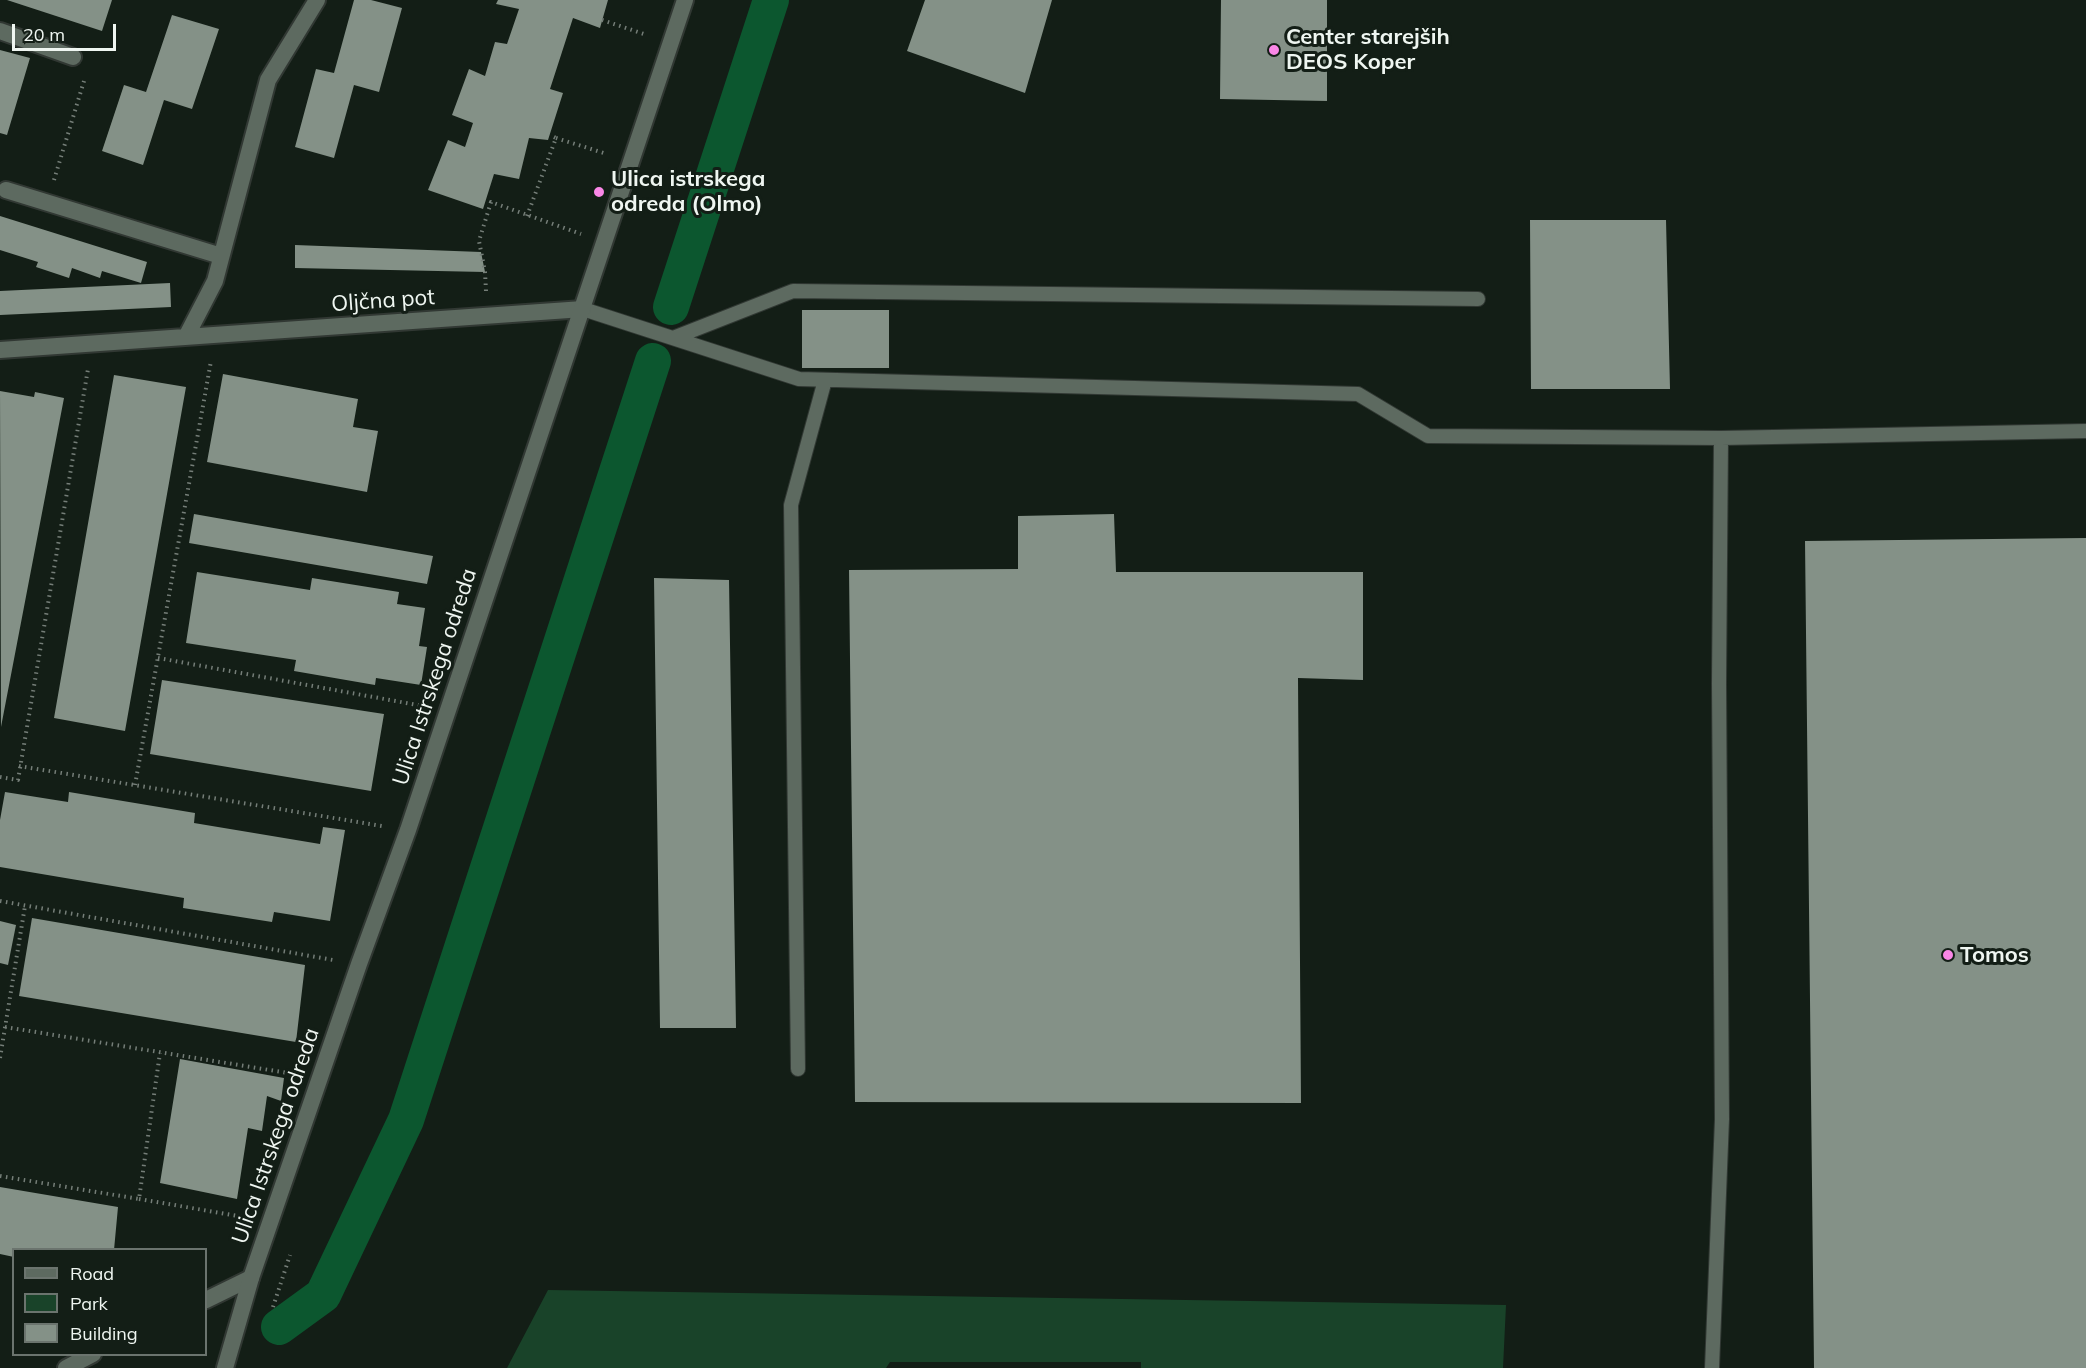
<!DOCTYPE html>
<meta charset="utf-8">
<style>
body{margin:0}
#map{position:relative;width:2086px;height:1368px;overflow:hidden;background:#131e16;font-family:Mulish,sans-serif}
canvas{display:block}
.legend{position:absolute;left:12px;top:1248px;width:195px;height:108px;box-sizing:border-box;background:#131e16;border:2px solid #6b746e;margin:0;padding:8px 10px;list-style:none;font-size:18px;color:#eff6f1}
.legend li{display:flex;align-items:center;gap:12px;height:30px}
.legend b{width:30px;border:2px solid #6b746e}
.scale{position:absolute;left:12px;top:24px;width:104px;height:27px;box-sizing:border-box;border:3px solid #eff6f1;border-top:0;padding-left:8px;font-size:18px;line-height:21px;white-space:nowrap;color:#eff6f1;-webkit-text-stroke:4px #131e16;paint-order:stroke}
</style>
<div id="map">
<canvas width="2086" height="1368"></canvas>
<ul class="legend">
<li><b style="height:8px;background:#5d6a60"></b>Road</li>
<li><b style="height:16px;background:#194329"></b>Park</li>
<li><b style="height:16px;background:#849187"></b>Building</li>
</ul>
<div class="scale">20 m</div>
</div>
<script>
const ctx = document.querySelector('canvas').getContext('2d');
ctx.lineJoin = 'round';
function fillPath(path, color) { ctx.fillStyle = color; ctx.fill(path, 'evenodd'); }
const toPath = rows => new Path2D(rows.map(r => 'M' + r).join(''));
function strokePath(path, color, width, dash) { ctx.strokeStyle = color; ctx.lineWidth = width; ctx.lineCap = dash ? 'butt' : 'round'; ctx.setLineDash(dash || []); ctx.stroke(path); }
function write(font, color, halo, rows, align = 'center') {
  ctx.font = font + ' Mulish,sans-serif'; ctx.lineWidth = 6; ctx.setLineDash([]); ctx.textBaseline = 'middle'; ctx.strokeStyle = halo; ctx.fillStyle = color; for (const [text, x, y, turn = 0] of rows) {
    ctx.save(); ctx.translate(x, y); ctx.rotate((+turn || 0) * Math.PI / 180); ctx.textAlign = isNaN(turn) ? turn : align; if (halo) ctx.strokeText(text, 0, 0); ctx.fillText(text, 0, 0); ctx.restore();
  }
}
fillPath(toPath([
 [548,1290,1506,1305,1503,1368,1141,1368,1141,1362,890,1362,886,1368,507,1368]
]), '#194329');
strokePath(toPath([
 [671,307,771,0],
 [279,1327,323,1295,406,1120,653,361]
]), '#0c572f', 36);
fillPath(toPath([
 [7,0,112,0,102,31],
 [354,0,371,0,402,8,379,92,354,85,334,158,295,147,316,69,334,73],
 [498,0,608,0,600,28,573,18,550,89,563,93,548,140,529,138,519,179,494,174,483,209,428,190,448,140,465,147,473,123,452,115,469,69,485,76,495,42,507,44,519,9,496,4],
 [925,0,1052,0,1025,93,907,51],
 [1221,0,1327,0,1327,101,1220,99],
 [172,15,219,29,192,109,164,100,143,165,102,151,124,85,146,92],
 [0,50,30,58,7,135,0,133],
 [0,216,147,262,141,283,102,271,100,278,72,268,69,278,36,267,38,262,0,250],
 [1530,220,1666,220,1670,389,1531,389],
 [295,245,481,252,485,272,295,268],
 [170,283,171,307,0,315,0,291],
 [802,310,889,310,889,368,802,368],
 [223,374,358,399,353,427,378,431,367,492,207,462],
 [114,375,186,387,125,731,54,718],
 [0,391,34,397,35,392,64,398,1,727],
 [194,514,433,556,427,584,189,543],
 [1114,514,1116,572,1363,572,1363,680,1298,678,1301,1103,855,1102,849,570,1018,569,1018,516],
 [2086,538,2086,1368,1814,1368,1805,541],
 [197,572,310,590,312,578,399,592,397,604,425,608,419,646,427,647,421,685,376,678,375,685,294,671,296,660,186,643],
 [654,578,729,580,736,1028,660,1028],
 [162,680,384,714,371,791,150,754],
 [5,792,68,802,69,792,195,813,194,823,320,844,323,827,345,830,330,921,274,912,272,922,183,908,184,898,0,867,0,820],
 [32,918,305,965,296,1042,19,996],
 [0,921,16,925,8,965,0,963],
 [180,1059,284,1078,281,1101,267,1096,262,1131,248,1128,237,1199,160,1183],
 [0,1187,118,1207,114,1250,14,1250,14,1257,0,1254]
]), '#849187');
const service = toPath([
 [583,309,799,379,1358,394,1428,436,1721,438,2086,431],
 [673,338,793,291,1478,299],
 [798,1069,791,505,825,380],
 [1712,1368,1722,1119,1719,683,1721,438]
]);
const minor = toPath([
 [0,31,73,57],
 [6,190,221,256],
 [186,337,215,281,268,80,317,0],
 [0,350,583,309],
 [206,1300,251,1278],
 [66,1368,93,1354]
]);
const tertiary = toPath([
 [225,1368,251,1278,359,964,408,830,685,0]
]);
strokePath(service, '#313833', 16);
strokePath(minor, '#313833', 20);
strokePath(tertiary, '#313833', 20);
strokePath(toPath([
 [602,20,647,35],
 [556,138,607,154],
 [54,180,84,81],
 [527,216,556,138,550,135],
 [486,291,485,272,479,241,491,202,581,234],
 [158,658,423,706],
 [19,766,382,826],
 [0,777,18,780,88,369],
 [135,785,211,361],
 [0,901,333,960],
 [5,1027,294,1074],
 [0,1058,25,906],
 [0,1176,139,1199,160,1053],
 [139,1199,244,1217],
 [273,1307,290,1255]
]), '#757e78', 4, [1.5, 4.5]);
strokePath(service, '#5d6a60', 14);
strokePath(minor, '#5d6a60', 16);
strokePath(tertiary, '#5d6a60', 16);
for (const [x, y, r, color] of [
 [1274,50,6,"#fa87e7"],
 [599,192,6,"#fa87e7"],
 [1948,955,6,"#fa87e7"]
]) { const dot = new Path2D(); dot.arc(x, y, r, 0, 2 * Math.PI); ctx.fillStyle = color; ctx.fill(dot); strokePath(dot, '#131e16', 2); }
write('bold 22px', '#eff6f1', '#131e16', [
 ["Center starejših",1286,37],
 ["DEOS Koper",1286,62],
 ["Ulica istrskega",611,179],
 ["odreda (Olmo)",611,204],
 ["Tomos",1960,955]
], 'left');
write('22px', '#eff6f1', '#131e16', [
 ["Oljčna pot",383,301,-4],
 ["Ulica Istrskega odreda",435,677,-72],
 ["Ulica Istrskega odreda",276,1136,-71]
]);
</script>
